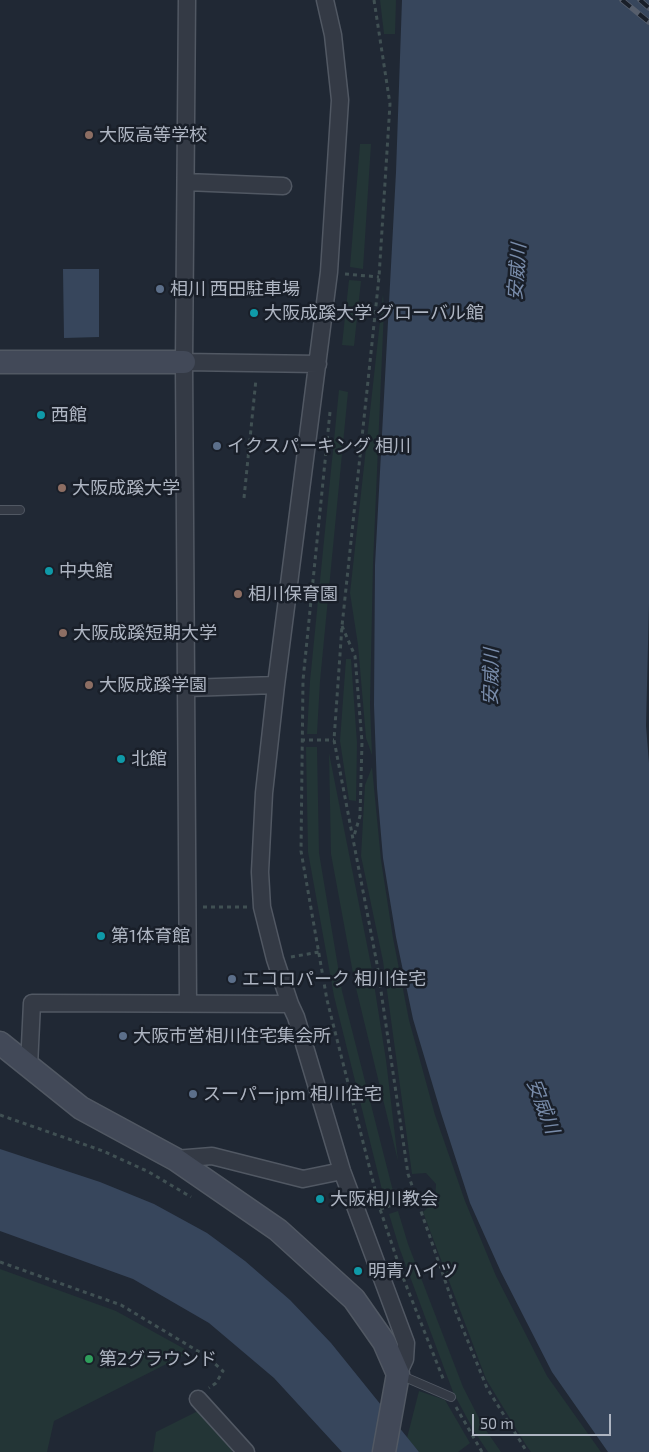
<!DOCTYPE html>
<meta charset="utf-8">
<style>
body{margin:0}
#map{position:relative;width:649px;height:1452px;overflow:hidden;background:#202834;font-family:"Exo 2",sans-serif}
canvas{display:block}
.scale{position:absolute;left:472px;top:1414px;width:139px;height:22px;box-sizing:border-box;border:2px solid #aeb5c2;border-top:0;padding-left:6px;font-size:15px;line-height:18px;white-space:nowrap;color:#aeb5c2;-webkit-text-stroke:4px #191f29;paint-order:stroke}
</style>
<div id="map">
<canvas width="649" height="1452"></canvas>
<div class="scale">50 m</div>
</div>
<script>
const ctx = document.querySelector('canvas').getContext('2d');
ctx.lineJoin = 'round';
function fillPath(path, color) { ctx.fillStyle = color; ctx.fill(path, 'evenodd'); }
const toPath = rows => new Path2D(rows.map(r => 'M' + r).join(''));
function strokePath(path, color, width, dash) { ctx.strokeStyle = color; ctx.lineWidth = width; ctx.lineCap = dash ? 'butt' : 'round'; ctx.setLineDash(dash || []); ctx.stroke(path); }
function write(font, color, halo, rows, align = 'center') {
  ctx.font = font + ' "Exo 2","Noto Sans JP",sans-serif'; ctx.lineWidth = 5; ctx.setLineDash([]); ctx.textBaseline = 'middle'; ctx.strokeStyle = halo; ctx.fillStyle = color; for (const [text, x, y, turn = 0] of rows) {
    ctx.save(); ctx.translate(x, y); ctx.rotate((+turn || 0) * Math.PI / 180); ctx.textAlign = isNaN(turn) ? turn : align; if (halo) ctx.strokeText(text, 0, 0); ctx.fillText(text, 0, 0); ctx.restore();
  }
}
fillPath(toPath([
 [380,0,396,0,395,34,384,34],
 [360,144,371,144,363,269,350,267],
 [349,280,361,281,354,346,342,345],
 [383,294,384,309,373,564,370,704,372,755,366,738,358,645,350,593],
 [339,390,348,392,320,681,317,734,307,734,310,681],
 [346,659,351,659,357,743,356,801,349,800,340,741],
 [306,747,317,747,319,853,342,991,394,1195,384,1198,334,996,308,852],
 [329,753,371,965,386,1060,398,1161,355,984,331,854],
 [372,767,381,860,393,938,409,1020,435,1115,465,1201,496,1276,547,1376,601,1452,531,1452,526,1445,486,1379,423,1212,435,1201,436,1184,426,1173,412,1174,383,961,361,856,365,785],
 [398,1211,408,1244,463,1387,483,1426,501,1452,488,1452,474,1431,453,1392,399,1247,389,1214],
 [0,1269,116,1311,190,1352,54,1421,47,1452,0,1452],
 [419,1391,445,1400,470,1443,458,1452,419,1452,407,1438],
 [198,1411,232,1447,232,1452,153,1452,156,1432]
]), '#233536');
fillPath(toPath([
 [402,0,649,0,649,604,646,726,649,763,649,1452,608,1452,552,1372,501,1272,470,1203,441,1113,413,1019,396,937,383,858,377,788,374,705,375,565,396,172],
 [63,269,99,269,99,337,64,338],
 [0,1149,100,1182,154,1204,207,1233,245,1261,290,1300,331,1343,419,1452,342,1452,274,1378,209,1323,133,1279,0,1231]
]), '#37465c');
const lane = toPath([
 [0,510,20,510],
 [400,1375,451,1397]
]);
const street = toPath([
 [187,0,184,362,188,1003],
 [325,0,333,35,340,100,329,272,276,685,264,793,260,872,262,907,275,959,290,1004,296,1017,342,1171,406,1343,405,1359,398,1374],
 [186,182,283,186],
 [184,362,318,364],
 [187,688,276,685],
 [29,1066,32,1003,290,1004],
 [175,1159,212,1156,303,1179,342,1171],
 [198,1399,246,1452]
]);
const secondary = toPath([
 [0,362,184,362],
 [0,1043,81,1108,175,1159,278,1230,354,1299,384,1342,398,1374,384,1452]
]);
strokePath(lane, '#515863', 10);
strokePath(street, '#515863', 19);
strokePath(secondary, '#515863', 25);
strokePath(toPath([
 [374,0,390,104,379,277,342,626,334,740,377,964,408,1174,456,1312,487,1388,527,1452],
 [345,274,379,277],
 [330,412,303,680,301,851,327,1000,380,1209,404,1280,444,1381],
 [244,498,256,379],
 [342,626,355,656,362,742,360,816,354,836],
 [301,740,334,740],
 [203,907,247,907],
 [291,957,319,952],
 [0,1115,103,1151,149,1172,191,1197],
 [380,1209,415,1198],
 [0,1262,121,1305,206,1356,223,1371,216,1383,209,1388],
 [456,1407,482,1452]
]), '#405053', 3, [4, 4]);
strokePath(lane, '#343a45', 8);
strokePath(street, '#343a45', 16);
strokePath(secondary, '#424958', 22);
const rail = toPath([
 [622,0,649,22],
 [640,0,649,8]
]);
strokePath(rail, '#565e6c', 5.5);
strokePath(rail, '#191f29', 4, [11]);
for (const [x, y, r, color] of [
 [89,135,5,"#8d6e63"],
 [160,289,5,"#5c6f8a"],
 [254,313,5,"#0f9aa8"],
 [41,415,5,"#0f9aa8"],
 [217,446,5,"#5c6f8a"],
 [62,488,5,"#8d6e63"],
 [49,571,5,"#0f9aa8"],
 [238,594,5,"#8d6e63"],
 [63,633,5,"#8d6e63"],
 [89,685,5,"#8d6e63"],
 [121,759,5,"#0f9aa8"],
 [101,936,5,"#0f9aa8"],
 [232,979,5,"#5c6f8a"],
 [123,1036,5,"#5c6f8a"],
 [193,1094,5,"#5c6f8a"],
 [320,1199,5,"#0f9aa8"],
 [358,1271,5,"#0f9aa8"],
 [89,1359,5,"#2e9e5b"]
]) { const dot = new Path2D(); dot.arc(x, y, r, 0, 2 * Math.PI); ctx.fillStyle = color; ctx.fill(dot); strokePath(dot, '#191f29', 2); }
write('18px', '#aeb5c2', '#191f29', [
 ["大阪高等学校",99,135],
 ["相川 西田駐車場",170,289],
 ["大阪成蹊大学 グローバル館",264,313],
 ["西館",51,415],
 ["イクスパーキング 相川",227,446],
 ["大阪成蹊大学",72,488],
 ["中央館",59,571],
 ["相川保育園",248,594],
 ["大阪成蹊短期大学",73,633],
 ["大阪成蹊学園",99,685],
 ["北館",131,759],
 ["第1体育館",111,936],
 ["エコロパーク 相川住宅",242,979],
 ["大阪市営相川住宅集会所",133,1036],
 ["スーパーjpm 相川住宅",203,1094],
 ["大阪相川教会",330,1199],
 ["明青ハイツ",368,1271],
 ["第2グラウンド",99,1359]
], 'left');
write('italic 19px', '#788ba9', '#191f29', [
 ["安威川",517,272,-86],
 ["安威川",491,677,-89],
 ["安威川",543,1106,69]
]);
</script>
